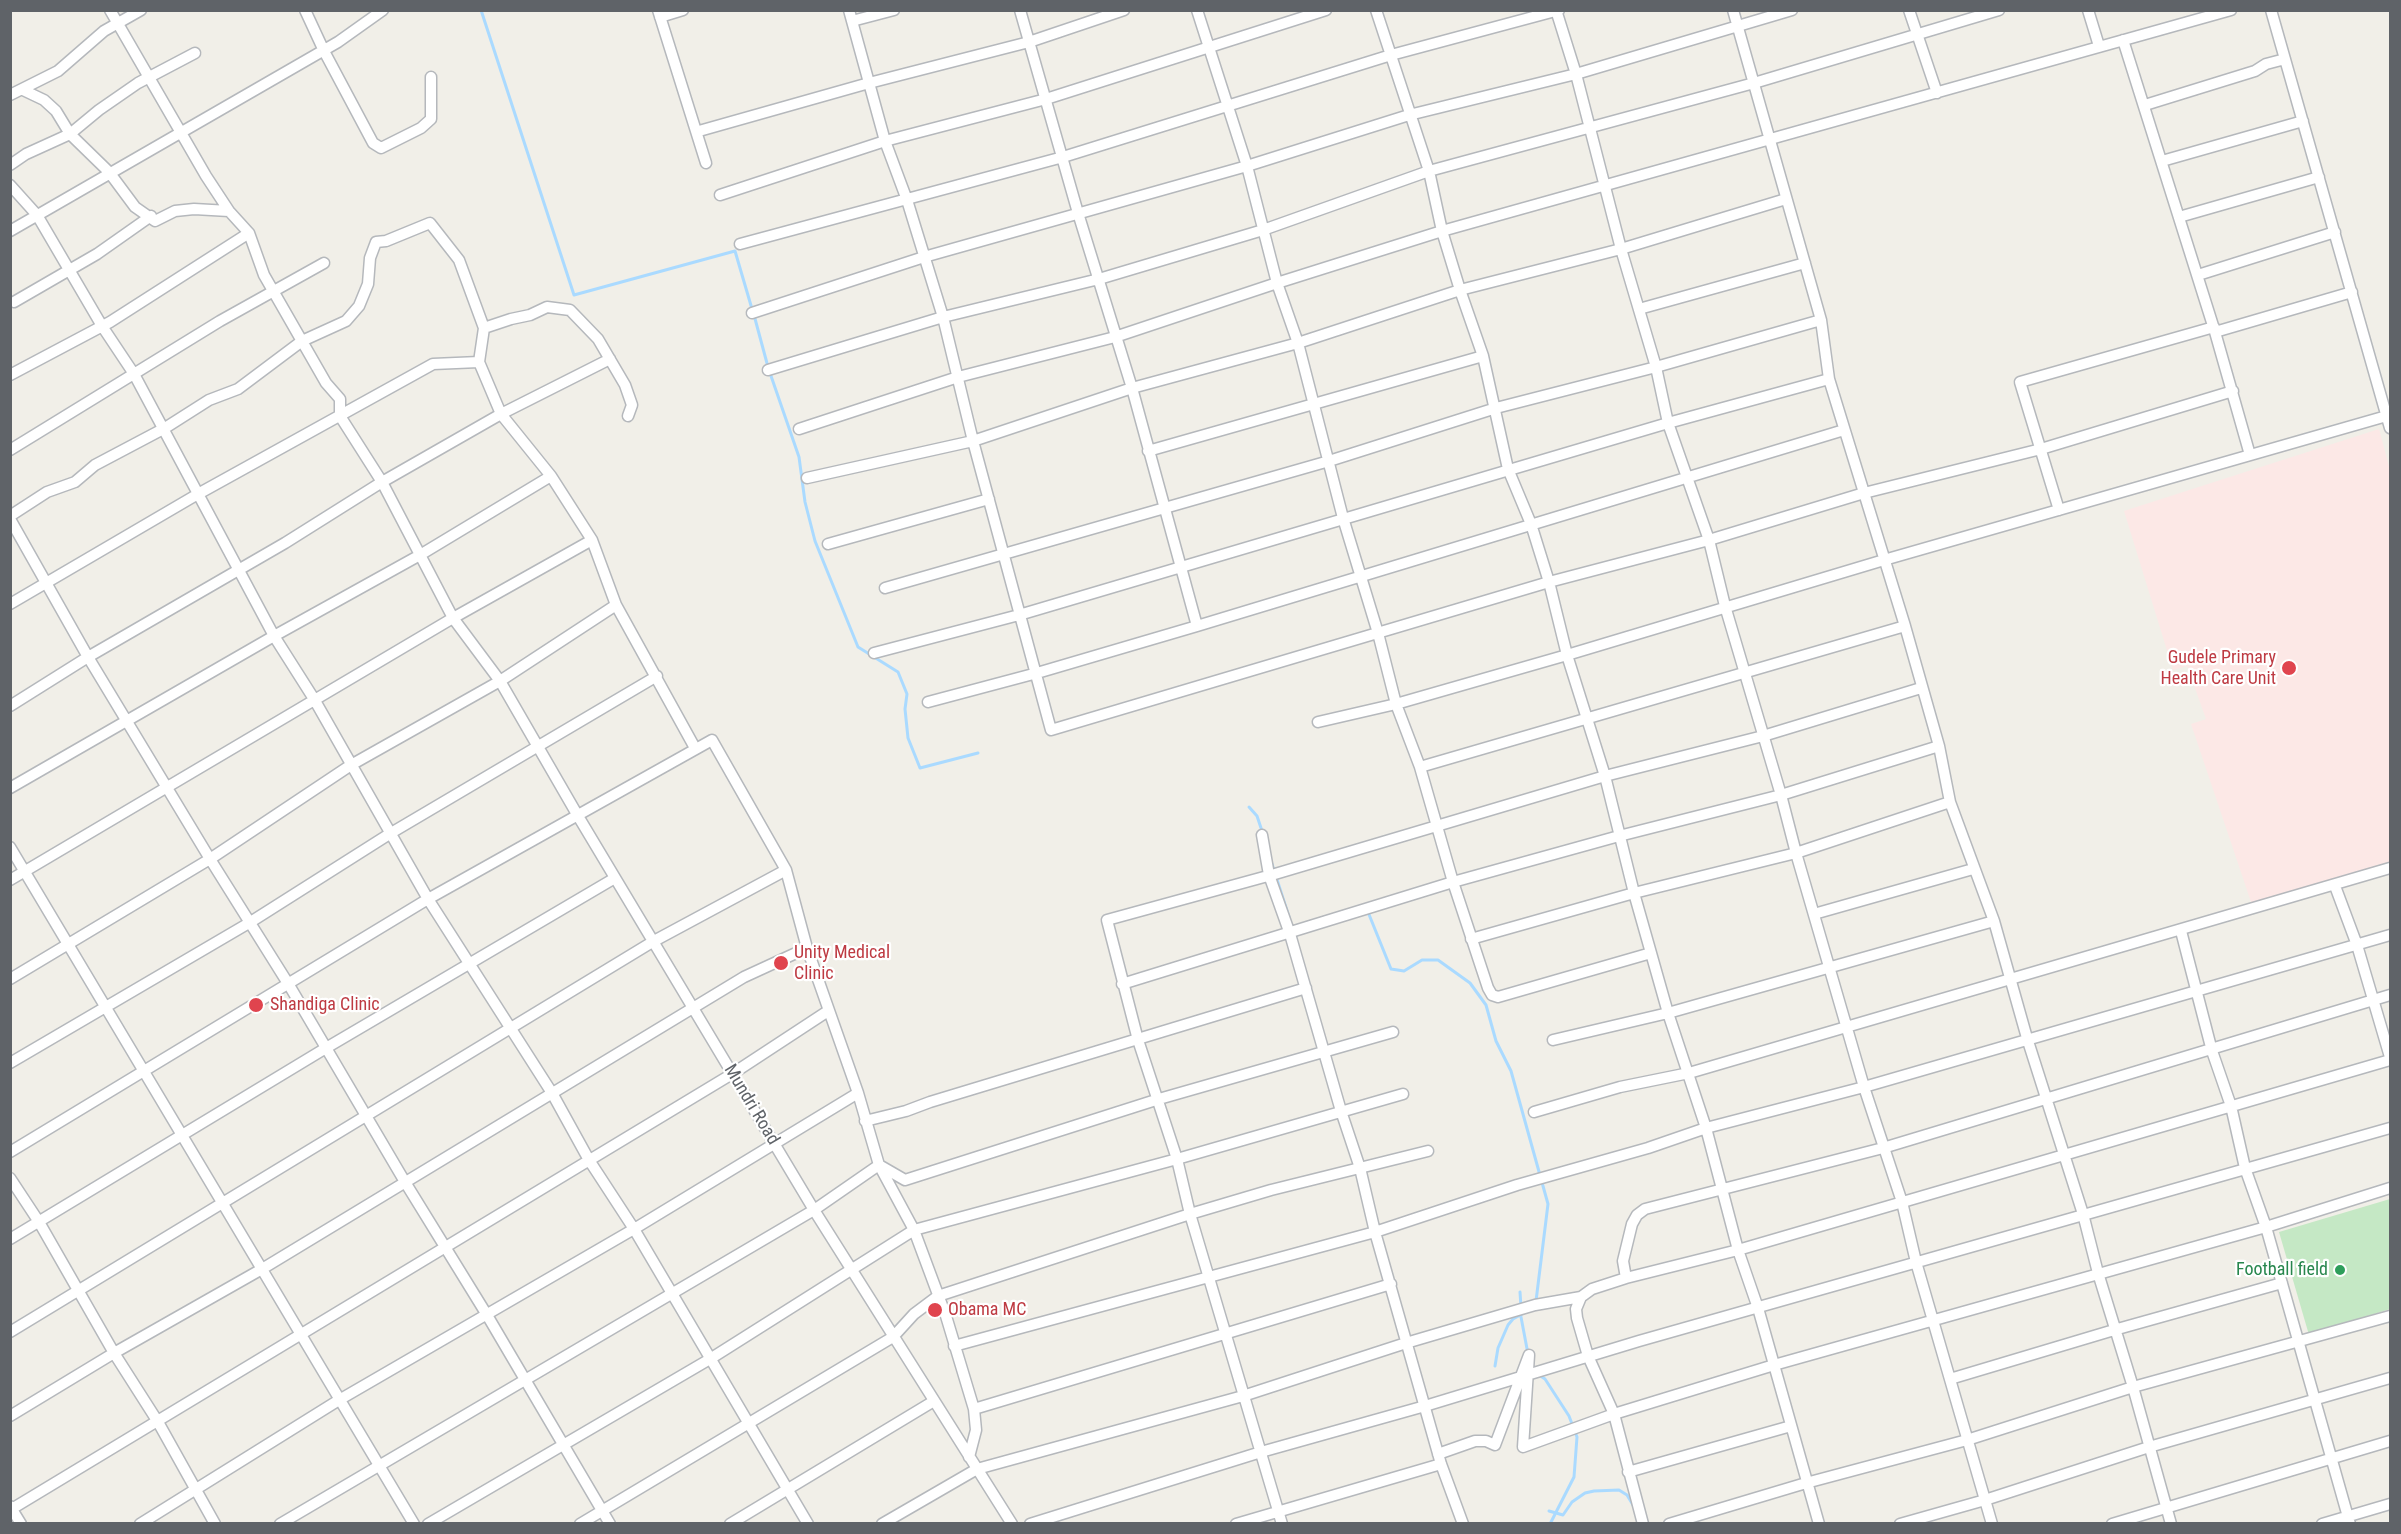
<!DOCTYPE html>
<style>
body{margin:0}
#map{position:relative;width:2401px;height:1534px;overflow:hidden;background:#f1efe8;font-family:"Roboto Condensed",sans-serif}
canvas{display:block}
.frame{position:absolute;inset:0;border:12px solid #5f6368;pointer-events:none}
</style>
<div id="map">
<canvas width="2401" height="1534"></canvas>
<div class="frame"></div>
</div>
<script>
const ctx = document.querySelector('canvas').getContext('2d');
ctx.lineJoin = 'round';
function fillPath(path, color) { ctx.fillStyle = color; ctx.fill(path, 'evenodd'); }
const toPath = rows => new Path2D(rows.map(r => 'M' + r).join(''));
function strokePath(path, color, width, dash) { ctx.strokeStyle = color; ctx.lineWidth = width; ctx.lineCap = dash ? 'butt' : 'round'; ctx.setLineDash(dash || []); ctx.stroke(path); }
function write(font, color, halo, rows, align = 'center') {
  ctx.font = font + ' "Roboto Condensed",sans-serif'; ctx.lineWidth = 4.5; ctx.setLineDash([]); ctx.textBaseline = 'middle'; ctx.strokeStyle = halo; ctx.fillStyle = color; for (const [text, x, y, turn = 0] of rows) {
    ctx.save(); ctx.translate(x, y); ctx.rotate((+turn || 0) * Math.PI / 180); ctx.textAlign = isNaN(turn) ? turn : align; if (halo) ctx.strokeText(text, 0, 0); ctx.fillText(text, 0, 0); ctx.restore();
  }
}
fillPath(toPath([
 [2379,429,2390,470,2390,864,2252,905,2191,724,2206,719,2187,666,2173,670,2124,511]
]), '#fce8e6');
fillPath(toPath([
 [2390,1199,2390,1309,2309,1335,2279,1232]
]), '#c5e8c5');
strokePath(toPath([
 [481,10,574,295,735,251,752,309],
 [754,315,768,367],
 [770,373,799,457,805,502,815,541,858,647,898,672,907,694,905,709,908,738,920,768,978,753],
 [1249,807,1257,816,1262,831],
 [1272,864,1289,917],
 [1368,912,1391,969,1404,971,1422,960,1438,960,1470,983,1486,1005,1496,1041,1511,1071,1548,1204,1536,1301],
 [1520,1292,1521,1307],
 [1521,1317,1528,1354],
 [1495,1366,1498,1348,1508,1325,1513,1319,1526,1312],
 [1539,1375,1545,1379,1569,1416,1577,1437,1574,1477,1550,1524],
 [1549,1511,1563,1515,1572,1502,1585,1493,1594,1491,1619,1490,1627,1495,1633,1505]
]), '#aadaff', 3);
const minor = toPath([
 [110,10,206,176,229,211,249,233,264,275,326,383,340,399,340,416,382,482,453,618,500,681,578,816,814,1210,1012,1524],
 [305,10,324,51,373,143,381,148,421,128,431,119,431,77],
 [658,10,706,163],
 [849,10,885,141,907,200,943,317,973,441,1051,730,1549,582,1709,540,1864,493,2041,449,2233,391],
 [1020,10,1078,213,1132,388,1197,626],
 [1197,10,1247,166,1277,283,1298,343,1343,518,1378,633,1396,704,1420,767,1453,882,1488,988,1492,995,1498,997,1651,953],
 [1376,10,1429,171,1442,231,1460,290,1483,356,1508,469,1531,524,1549,582,1567,655,1605,776,1634,893,1668,1013,1706,1128,1738,1250,1758,1308,1819,1524],
 [1556,10,1576,74,1621,249,1656,367,1668,423,1709,540,1725,606,1781,795,1796,853,1864,1087,1902,1202,1916,1262,1992,1524],
 [1733,10,1821,320,1829,379,1905,626,1939,746,1950,802,1994,921,2027,1038,2083,1214,2098,1273,2133,1387,2171,1524],
 [1909,10,1937,93],
 [2088,10,2099,46],
 [2271,10,2390,428],
 [660,17,683,10],
 [852,21,894,10],
 [2123,40,2215,332,2352,292],
 [23,90,44,100,56,111,70,134,109,172,135,207,155,221,175,211,194,209,229,211],
 [10,95,58,71,104,31,141,10],
 [2145,105,2255,71,2266,64,2285,59],
 [699,131,869,83,1029,42,1124,10],
 [2162,161,2303,121],
 [10,165,26,154,70,134,99,110,138,83,195,53],
 [10,185,37,215,102,326,134,374,274,636,314,699,428,899,552,1093,589,1160,634,1229,808,1524],
 [720,195,885,141,1046,99,1326,10],
 [2179,217,2319,177],
 [10,231,338,42,383,10],
 [740,244,1063,157,1391,55,1559,10],
 [2198,275,2335,232],
 [14,302,97,254,151,216],
 [1639,309,1805,263],
 [752,313,924,257,1247,166,1409,115,1576,74,1792,10],
 [484,328,479,362,501,414,551,476,592,540,616,605,695,748],
 [2215,332,2250,455],
 [768,370,943,317,1099,279,1263,230,1429,171,1754,83,1999,10],
 [10,375,110,322,249,233],
 [799,429,958,377,1115,337,1277,283,1442,231,2231,10],
 [10,450,220,321,324,263],
 [1148,451,1483,356],
 [807,478,973,441,1132,388,1298,343,1460,290,1621,249,1786,199],
 [2059,510,2020,382,2214,327],
 [10,516,47,492,75,482,95,465,165,428,209,400,238,389,302,341,346,321,359,306,368,284,370,258,376,242,386,241,430,223,459,260,484,328,511,319,530,315,547,307,570,310,598,339,625,385,632,405,628,416],
 [10,519,88,657,210,859,289,985,405,1182,487,1315,610,1524],
 [828,544,989,499],
 [885,588,1329,461,1496,408,1656,367,1821,320],
 [10,604,198,494,433,364,479,362],
 [874,653,1019,615,1668,423,1829,379],
 [928,702,1037,673,1197,626,1844,430],
 [10,706,88,657,285,543,382,482,501,414,610,359],
 [1318,722,1396,704,1567,655,1884,560,2390,415],
 [1420,767,1905,626],
 [10,788,274,636,420,555,551,476],
 [1262,835,1269,875,1290,934,1341,1111,1360,1168,1375,1232,1441,1464,1463,1524],
 [10,847,414,1524],
 [10,880,453,618,592,540],
 [2335,886,2357,945,2390,1057],
 [1814,914,1973,869],
 [2181,931,2212,1051,2231,1106,2245,1168,2266,1227,2350,1524],
 [1471,939,1634,893,1796,853,1950,802],
 [10,979,210,859,351,765,500,681,616,605],
 [1122,984,1453,882,1619,836,1781,795,1939,746],
 [1553,1040,1668,1013,1994,921],
 [10,1063,249,923,391,833,657,676],
 [1534,1112,1620,1087,1689,1073,2390,868],
 [865,1121,906,1111,930,1102,1306,988],
 [10,1152,428,899,712,740,786,870,807,948,858,1093,879,1165,914,1230,946,1316,974,1409,976,1430,969,1457],
 [10,1178,39,1222,114,1353,158,1422,215,1524],
 [10,1239,326,1048,615,878],
 [1626,1278,1623,1261,1632,1224,1637,1215,1645,1209,1883,1148,2390,995],
 [10,1332,654,941,786,870],
 [954,1346,1375,1232,1517,1185,1648,1148,1706,1128,1864,1087,2390,935],
 [1950,1379,2114,1330,2282,1283],
 [974,1409,1391,1284],
 [10,1416,114,1353,262,1269,744,977,807,948],
 [1438,1454,1475,1441,1486,1441,1495,1445,1529,1355,1523,1447,1614,1414,1774,1365,2266,1227,2390,1188],
 [1628,1472,1791,1426],
 [10,1506,21,1524],
 [10,1510,732,1074,828,1011],
 [140,1524,339,1400,634,1229,858,1093],
 [280,1524,814,1210,879,1165,905,1180,1159,1099,1393,1032],
 [428,1524,710,1359,914,1230,1177,1159,1403,1094],
 [580,1524,893,1337,914,1314,938,1296,1190,1214,1271,1190,1428,1151],
 [730,1524,934,1401],
 [882,1524,977,1469,1243,1396,1406,1343,1535,1305,1581,1297],
 [1030,1524,1261,1452,1425,1406,1639,1341,2390,1128],
 [1236,1524,1441,1464],
 [1282,1524,1190,1214,1177,1159,1138,1040,1107,920,1275,874,1605,776,1763,736,1921,688],
 [1643,1524,1614,1414,1588,1356,1577,1318,1576,1309,1581,1297,1592,1289,1626,1278,1738,1250,2390,1060],
 [1669,1524,1806,1483,1967,1440,2133,1387,2390,1316],
 [1900,1524,1985,1500,2149,1447,2390,1378],
 [2112,1524,2390,1441],
 [2322,1524,2390,1504]
]);
strokePath(minor, '#b5b8bc', 13);
strokePath(minor, '#fff', 10);
for (const [x, y, r, color] of [
 [2289,668,8,"#e0444e"],
 [781,963,8,"#e0444e"],
 [256,1005,8,"#e0444e"],
 [2340,1270,6,"#2e9e5b"],
 [935,1310,8,"#e0444e"]
]) { const dot = new Path2D(); dot.arc(x, y, r, 0, 2 * Math.PI); ctx.fillStyle = color; ctx.fill(dot); strokePath(dot, '#fff', 2); }
write('18px', '#be3a42', '#fff', [
 ["Gudele Primary",2276,658,"right"],
 ["Health Care Unit",2276,679,"right"],
 ["Unity Medical",794,953],
 ["Clinic",794,974],
 ["Shandiga Clinic",270,1005],
 ["Obama MC",948,1310]
], 'left');
write('18px', '#5f6368', '#fff', [
 ["Mundri Road",751,1105,59]
]);
write('18px', '#27864d', '#fff', [
 ["Football field",2328,1270]
], 'right');
</script>
